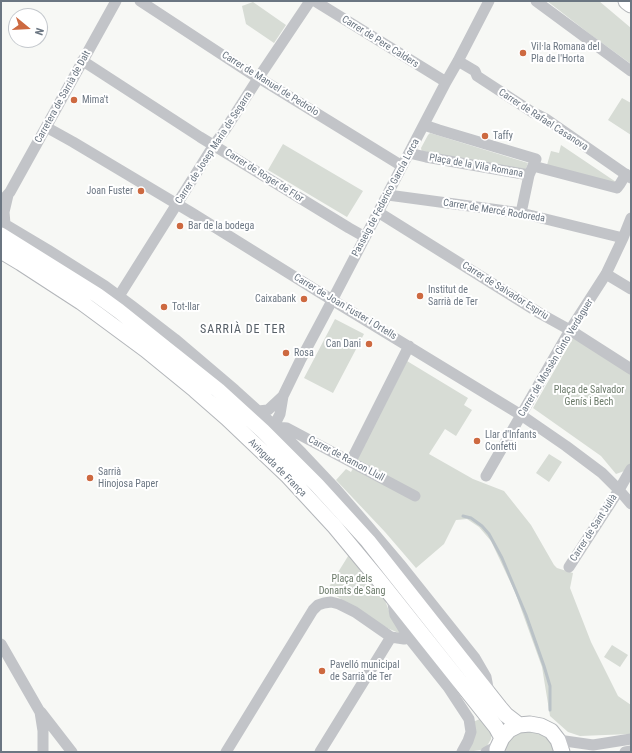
<!DOCTYPE html>
<meta charset="utf-8">
<style>
body{margin:0}
#map{position:relative;width:632px;height:753px;overflow:hidden;background:#f7f8f5;font-family:"Roboto Condensed",sans-serif}
canvas{display:block}
.frame{position:absolute;inset:0;border:2px solid #6b7682;pointer-events:none}
.north{position:absolute;left:8px;top:8px;width:40px;height:40px;box-sizing:border-box;background:#fff;border:1px solid #c4c8cd;border-radius:50%;rotate:108deg;font-size:11px;font-weight:700;line-height:16px;text-align:center;color:#6b7682}
.north::after{content:'';display:block;margin:auto;width:14px;height:18px;background:#cd6940;clip-path:polygon(50% 0,100% 100%,50% 72%,0 100%)}
</style>
<div id="map">
<canvas width="632" height="753"></canvas>
<div class="frame"></div>
<div class="north">N</div>
</div>
<script>
const ctx = document.querySelector('canvas').getContext('2d');
ctx.lineJoin = 'round';
function fillPath(path, color) { ctx.fillStyle = color; ctx.fill(path, 'evenodd'); }
const toPath = rows => new Path2D(rows.map(r => 'M' + r).join(''));
function strokePath(path, color, width, dash) { ctx.strokeStyle = color; ctx.lineWidth = width; ctx.lineCap = dash ? 'butt' : 'round'; ctx.setLineDash(dash || []); ctx.stroke(path); }
function write(font, color, halo, rows, align = 'center') {
  ctx.font = font + ' "Roboto Condensed",sans-serif'; ctx.lineWidth = 4; ctx.setLineDash([]); ctx.textBaseline = 'middle'; ctx.strokeStyle = halo; ctx.fillStyle = color; for (const [text, x, y, turn = 0] of rows) {
    ctx.save(); ctx.translate(x, y); ctx.rotate((+turn || 0) * Math.PI / 180); ctx.textAlign = isNaN(turn) ? turn : align; if (halo) ctx.strokeText(text, 0, 0); ctx.fillText(text, 0, 0); ctx.restore();
  }
}
fillPath(toPath([
 [547,1,599,1,631,28,631,64,591,35],
 [253,2,286,25,274,43,246,24,242,6],
 [622,98,631,103,631,135,608,120],
 [430,133,528,163,525,171,422,153,421,148,428,135],
 [283,144,363,191,347,217,268,170],
 [561,145,616,182,615,184,547,165,551,151,559,153],
 [335,319,364,334,333,393,304,378],
 [574,336,631,373,631,467,630,469,616,474,601,456,533,408],
 [407,361,468,398,464,405,472,410,456,436,445,429,429,454,473,479,504,491,531,525,554,565,557,568,573,573,570,588,591,642,618,696,631,705,631,734,580,736,568,732,550,716,542,667,515,592,491,541,479,527,467,519,456,520,444,544,416,568,385,532,336,480,346,469,351,472],
 [549,454,562,462,549,482,536,473],
 [350,553,383,595,389,611,401,634,387,628,327,590],
 [612,645,628,655,620,667,604,657],
 [482,718,492,731,491,739,487,746,481,750,466,752,473,722],
 [534,730,547,736,552,743,555,752,504,752,507,742,517,733]
]), '#d7dcd5');
strokePath(toPath([
 [463,516,471,518,482,526,489,534,502,558,526,615,544,666,550,686,550,710]
]), '#bac2c7', 3);
const major = toPath([
 [1,235,97,295,119,311,218,390,263,431,317,485,368,541,500,708,506,715,519,725],
 [1,251,21,263,81,302,146,350,195,390,227,418,287,475,335,527,379,580,496,727,502,738],
 [497,752,497,749,502,738,509,730,519,725,530,724,541,726,551,731,558,740,562,752]
]);
const highway = toPath([
 [627,1,631,4]
]);
strokePath(major, '#b3b6ba', 17);
strokePath(highway, '#b3b6b9', 19);
strokePath(toPath([
 [140,1,253,75,259,77,264,81,402,166],
 [315,1,446,82],
 [536,1,631,71],
 [82,61,86,63,200,137,349,228,365,237],
 [458,61,475,71,477,76,532,112,546,119,631,178],
 [46,127,73,142,192,213,319,292,521,415,566,446,602,473,619,490,631,504],
 [409,153,426,157,529,175,536,159,439,130,424,125],
 [533,166,617,188,620,184,626,174],
 [388,195,521,213,623,238],
 [1,202,10,192,116,1],
 [378,212,541,314,570,330,631,369],
 [521,213,529,175],
 [1,222,48,250,105,286,132,306,175,339,235,390,276,427,302,453,336,489,368,526,400,564,475,658,486,677,489,693],
 [5,224,4,212,8,195],
 [606,274,631,289],
 [119,296,214,145,225,130,259,77,310,1],
 [258,411,268,410,283,396,300,361,324,316,446,82,458,61,489,1],
 [274,426,280,414,283,396],
 [276,427,287,428,415,496],
 [351,461,409,346],
 [486,476,570,330,606,274,623,238,631,218],
 [569,567,619,490,631,469],
 [392,598,395,615,409,638,448,687,469,719,471,732,468,741,462,752],
 [1,644,40,712,43,731,43,752],
 [41,712,72,752],
 [558,740,593,745,631,739],
 [226,752,313,610,318,605,324,603,331,602,339,604,355,612,391,637,404,639,409,638],
 [320,752,391,637],
 [486,752,499,745],
 [625,752,631,751]
]), '#c2c4c8', 11);
strokePath(major, '#fff', 15);
strokePath(highway, '#fff', 17);
for (const [x, y, r, color] of [
 [523,53,4,"#cd6940"],
 [74,100,4,"#cd6940"],
 [485,136,4,"#cd6940"],
 [141,191,4,"#cd6940"],
 [180,226,4,"#cd6940"],
 [420,296,4,"#cd6940"],
 [304,299,4,"#cd6940"],
 [164,307,4,"#cd6940"],
 [369,344,4,"#cd6940"],
 [286,353,4,"#cd6940"],
 [477,441,4,"#cd6940"],
 [90,478,4,"#cd6940"],
 [322,671,4,"#cd6940"]
]) { const dot = new Path2D(); dot.arc(x, y, r, 0, 2 * Math.PI); ctx.fillStyle = color; ctx.fill(dot); strokePath(dot, '#fff', 1.5); }
write('10px', '#6b7682', '#fff', [
 ["Carrer de Pere Calders",380,42,32],
 ["Carrer de Manuel de Pedrolo",270,84,32],
 ["Carretera de Sarrià de Dalt",63,97,-61],
 ["Carrer de Rafael Casanova",543,120,33],
 ["Carrer de Josep Maria de Segarra",214,148,-57],
 ["Plaça de la Vila Romana",476,166,10],
 ["Carrer de Roger de Flor",264,176,32],
 ["Passeig de Federico García Lorca",386,198,-62],
 ["Carrer de Mercé Rodoreda",494,211,9],
 ["Carrer de Salvador Espriu",505,291,32],
 ["Carrer de Joan Fuster i Ortells",345,307,31],
 ["Carrer de Mossèn Cinto Verdaguer",556,358,-59],
 ["Carrer de Ramon Llull",346,459,28],
 ["Avinguda de França",277,468,45],
 ["Carrer de Sant Julià",594,528,-57]
]);
write('10px', '#6b7682', '#fff', [
 ["Vil·la Romana del",531,47],
 ["Pla de l'Horta",531,59],
 ["Mima't",82,100],
 ["Taffy",493,136],
 ["Joan Fuster",133,191,"right"],
 ["Bar de la bodega",188,226],
 ["Institut de",428,290],
 ["Sarrià de Ter",428,302],
 ["Caixabank",296,299,"right"],
 ["Tot-llar",172,307],
 ["Can Dani",361,344,"right"],
 ["Rosa",294,353],
 ["Llar d'Infants",485,435],
 ["Confetti",485,447],
 ["Sarrià",98,472],
 ["Hinojosa Paper",98,484],
 ["Pavelló municipal",330,665],
 ["de Sarrià de Ter",330,677]
], 'left');
write('10px', '#6b7a69', '#fff', [
 ["Plaça de Salvador",589,390],
 ["Genís i Bech",589,402],
 ["Plaça dels",352,579],
 ["Donants de Sang",352,591]
]);
ctx.letterSpacing = '1px';
write('12px', '#576068', '#fff', [
 ["SARRIÀ DE TER",243,330]
]);
ctx.letterSpacing = '0px';
</script>
